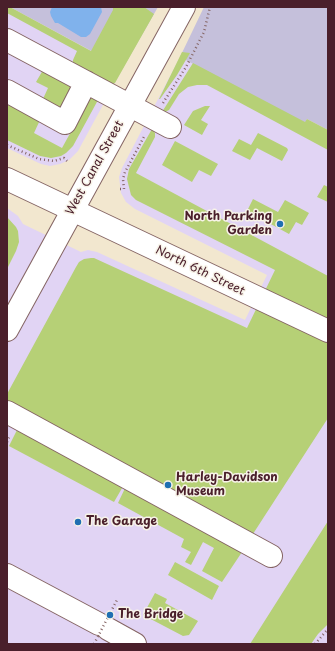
<!DOCTYPE html>
<style>
body{margin:0}
#map{position:relative;width:335px;height:651px;overflow:hidden;background:#f2e7cf;font-family:"Playpen Sans",sans-serif}
canvas{display:block}
.frame{position:absolute;inset:0;border:8px solid #4a1f2b;pointer-events:none}
</style>
<div id="map">
<canvas width="335" height="651"></canvas>
<div class="frame"></div>
</div>
<script>
const ctx = document.querySelector('canvas').getContext('2d');
ctx.lineJoin = 'round';
function fillPath(path, color) { ctx.fillStyle = color; ctx.fill(path, 'evenodd'); }
const toPath = rows => new Path2D(rows.map(r => 'M' + r).join(''));
function strokePath(path, color, width, dash) { ctx.strokeStyle = color; ctx.lineWidth = width; ctx.lineCap = dash ? 'butt' : 'round'; ctx.setLineDash(dash || []); ctx.stroke(path); }
function write(font, color, halo, rows, align = 'center') {
  ctx.font = font + ' "Playpen Sans",sans-serif'; ctx.lineWidth = 3; ctx.setLineDash([]); ctx.textBaseline = 'middle'; ctx.strokeStyle = halo; ctx.fillStyle = color; for (const [text, x, y, turn = 0] of rows) {
    ctx.save(); ctx.translate(x, y); ctx.rotate((+turn || 0) * Math.PI / 180); ctx.textAlign = isNaN(turn) ? turn : align; if (halo) ctx.strokeText(text, 0, 0); ctx.fillText(text, 0, 0); ctx.restore();
  }
}
fillPath(toPath([
 [7,7,10,7,123,68,78,151,69,160,60,164,50,166,41,164,7,148],
 [180,57,328,130,328,644,7,644,7,208,18,216,23,224,81,252,88,250,97,252,245,320,267,275,135,209,126,202,121,193,119,177,122,168]
]), '#e1d4f4');
fillPath(toPath([
 [10,7,158,7,123,68],
 [204,7,328,7,328,130,307,119,305,123,180,57]
]), '#c5c0db');
fillPath(toPath([
 [7,7,10,7,91,51,113,10,113,7,144,7,154,14,115,83,111,85,73,65,73,60,77,51,7,13],
 [182,52,190,53,177,75,160,99,159,99],
 [193,63,305,122,307,119,328,130,328,150,207,85,197,85,188,87,179,94,169,110,165,112,162,112],
 [43,70,74,87,61,111,42,101,48,88,36,82],
 [93,97,98,100,73,146,66,153,61,156,51,158,40,156,7,140,7,108,9,104,40,120,34,133,62,148,89,99],
 [205,106,210,106,201,120,208,124,202,135,184,125,193,111],
 [152,129,155,133,155,137,136,173,328,276,328,418,251,537,7,402,7,394,76,267,79,262,84,259,91,258,94,258,247,328,275,270,136,200,131,195,127,179,129,169],
 [258,133,287,148,288,150,282,161,257,148,250,160,232,151,239,139,251,145],
 [175,141,218,164,211,176,199,170,192,182,162,165],
 [324,185,328,187,328,202,317,197],
 [253,199,278,212,285,200,309,213,302,225,296,222,289,234,247,211],
 [7,217,16,227,18,231,19,242,16,251,7,269],
 [19,426,125,483,114,502,9,446],
 [127,484,244,549,222,582,202,571,214,548,203,542,191,565,185,562,191,552,181,547,184,539,118,503],
 [328,521,328,624,318,634,311,644,250,644],
 [175,562,219,586,212,600,168,575],
 [155,593,167,599,165,603,198,621,189,635,183,636,143,615]
]), '#b6d076');
fillPath(toPath([
 [52,7,101,7,102,12,90,34,86,37,81,37,58,23,55,23,51,16,50,12]
]), '#80b2ec');
const minor = toPath([
 [7,40,170,127],
 [7,91,65,123,86,82],
 [7,330,184,7],
 [7,412,271,556],
 [7,575,99,624],
 [108,629,135,644]
]);
const major = toPath([
 [7,179,328,331]
]);
strokePath(minor, '#856564', 24);
strokePath(major, '#856564', 24);
strokePath(toPath([
 [163,103,186,67,204,32,210,7],
 [7,145,39,159,54,161,64,158,67,161],
 [120,189,124,189,123,179,125,172,145,135],
 [7,442,10,435],
 [315,644,328,629]
]), '#856564', 2.5, [1, 3]);
strokePath(minor, '#fff', 22);
strokePath(major, '#fff', 22);
strokePath(toPath([
 [94,644,117,600]
]), '#856564', 2.5, [1, 3]);
for (const [x, y, r, color] of [
 [280,224,4,"#1f6fb2"],
 [168,485,4,"#1f6fb2"],
 [78,522,4,"#1f6fb2"],
 [110,615,4,"#1f6fb2"]
]) { const dot = new Path2D(); dot.arc(x, y, r, 0, 2 * Math.PI); ctx.fillStyle = color; ctx.fill(dot); strokePath(dot, '#f7f3e8', 1.5); }
write('12px', '#4a1f2b', '#f7f3e8', [
 ["West Canal Street",95,168,-61],
 ["North 6th Street",200,271,26]
]);
write('bold 12px', '#4a1f2b', '#f7f3e8', [
 ["North Parking",272,217,"right"],
 ["Garden",272,231,"right"],
 ["Harley-Davidson",176,478],
 ["Museum",176,492],
 ["The Garage",86,522],
 ["The Bridge",118,615]
], 'left');
</script>
